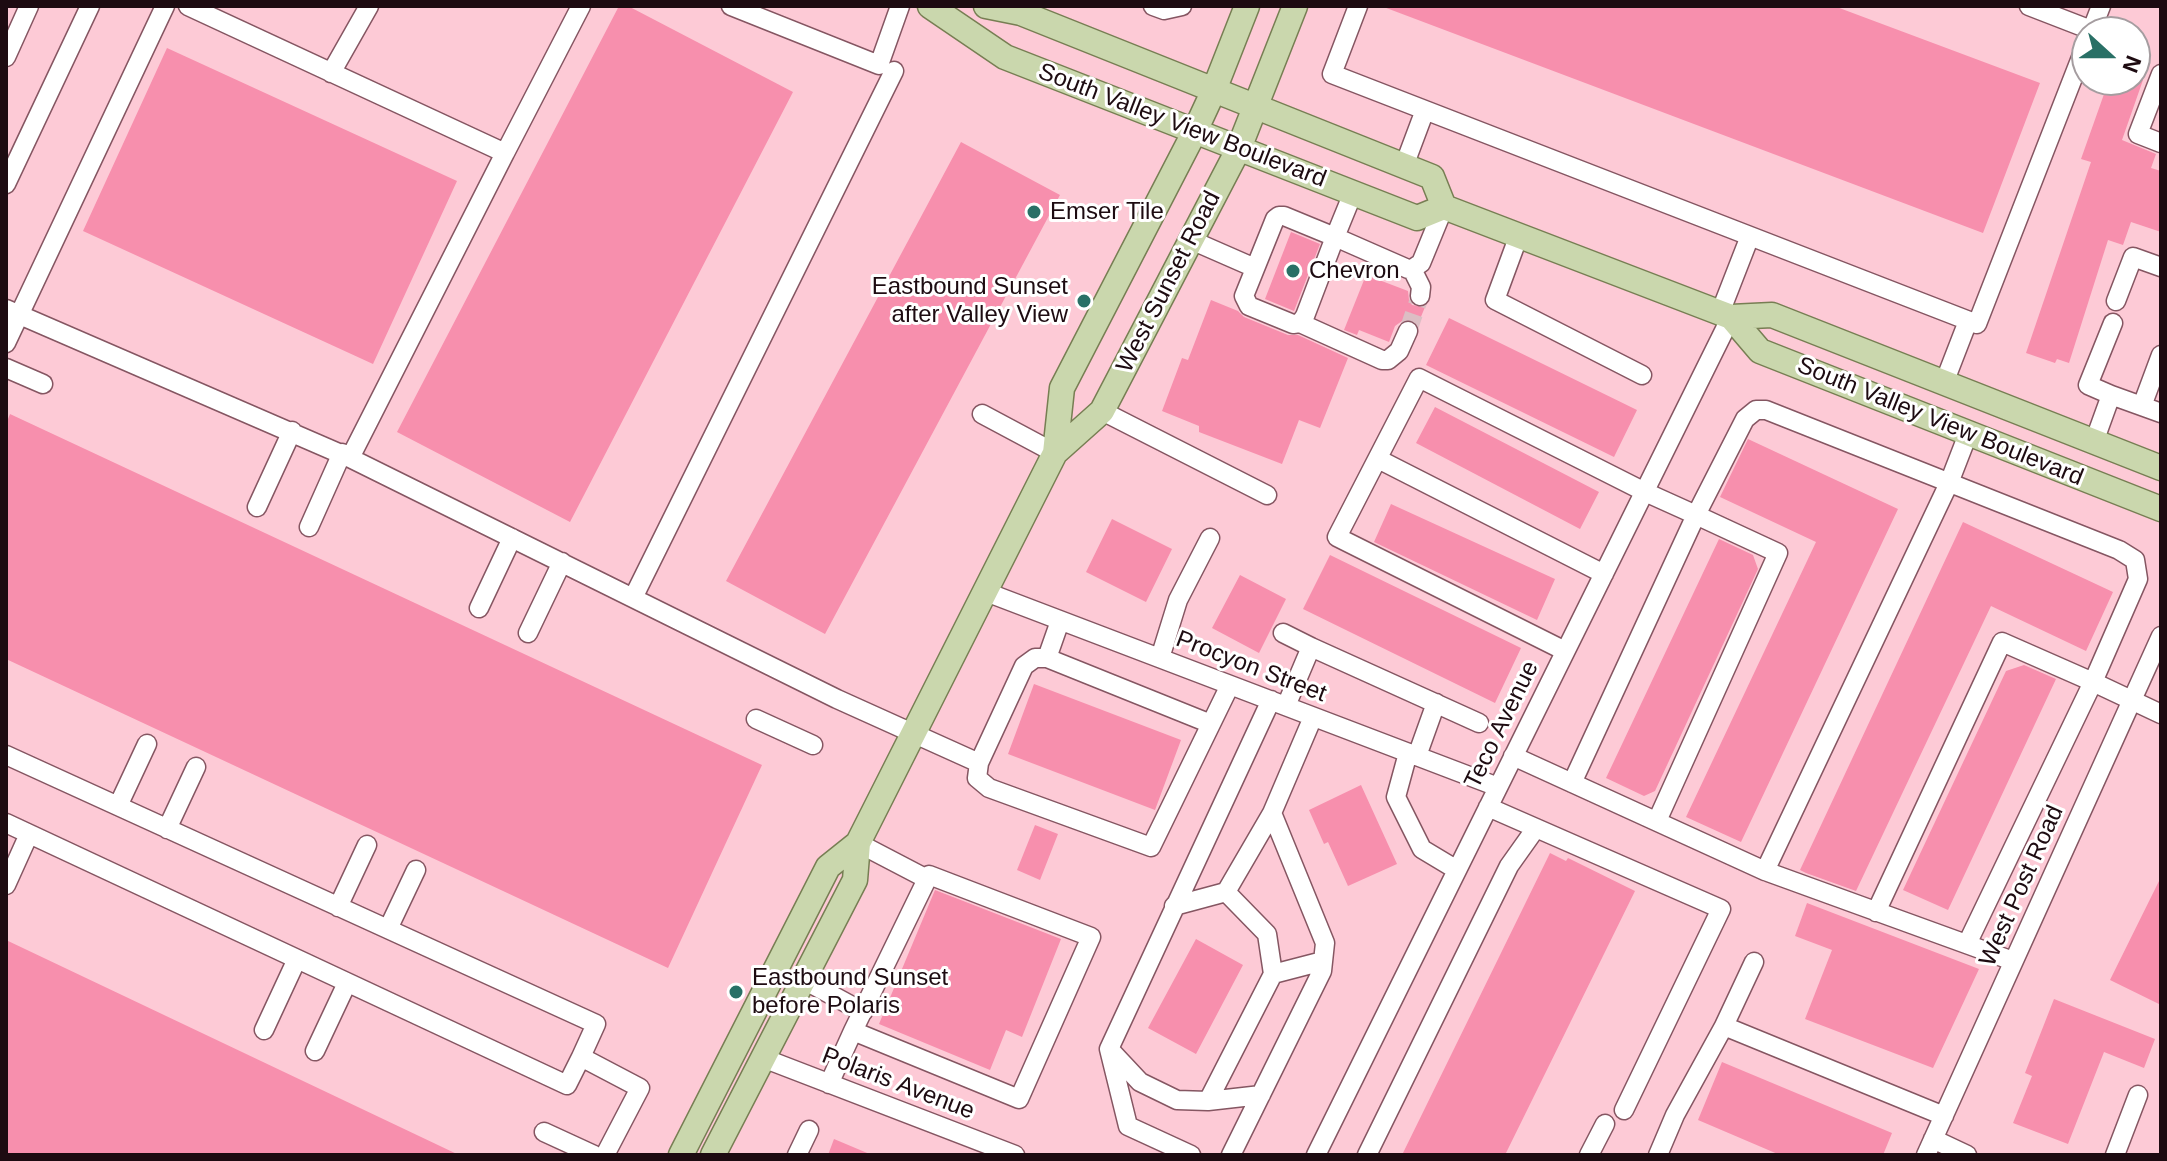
<!DOCTYPE html>
<style>
body{margin:0}
#map{position:relative;width:2167px;height:1161px;overflow:hidden;background:#fedde4;font-family:Arial,sans-serif}
canvas{display:block}
.frame{position:absolute;inset:0;border:8px solid #1d0b11;pointer-events:none}
.north{position:absolute;left:2071px;top:16px;width:80px;height:80px;box-sizing:border-box;background:#fff;border:2px solid #a59da0;border-radius:50%;rotate:111deg;font-size:22px;font-weight:700;line-height:32px;text-align:center;color:#1d0b11}
.north::after{content:'';display:block;margin:auto;width:28px;height:36px;background:#297066;clip-path:polygon(50% 0,100% 100%,50% 72%,0 100%)}
</style>
<div id="map">
<canvas width="2167" height="1161"></canvas>
<div class="frame"></div>
<div class="north">N</div>
</div>
<script>
const ctx = document.querySelector('canvas').getContext('2d');
ctx.lineJoin = 'round';
function fillPath(path, color) { ctx.fillStyle = color; ctx.fill(path, 'evenodd'); }
const toPath = rows => new Path2D(rows.map(r => 'M' + r).join(''));
function strokePath(path, color, width, dash) { ctx.strokeStyle = color; ctx.lineWidth = width; ctx.lineCap = dash ? 'butt' : 'round'; ctx.setLineDash(dash || []); ctx.stroke(path); }
function write(font, color, halo, rows, align = 'center') {
  ctx.font = font + ' Arial,sans-serif'; ctx.lineWidth = 6; ctx.setLineDash([]); ctx.textBaseline = 'middle'; ctx.strokeStyle = halo; ctx.fillStyle = color; for (const [text, x, y, turn = 0] of rows) {
    ctx.save(); ctx.translate(x, y); ctx.rotate((+turn || 0) * Math.PI / 180); ctx.textAlign = isNaN(turn) ? turn : align; if (halo) ctx.strokeText(text, 0, 0); ctx.fillText(text, 0, 0); ctx.restore();
  }
}
fillPath(toPath([
 [6,6,2161,6,2161,1155,6,1155],
 [2087,32,2135,32,2135,80,2087,80]
]), '#fdcad6');
fillPath(toPath([
 [619,6,628,6,793,92,570,522,397,432],
 [1381,6,1834,6,2040,83,1983,233],
 [167,48,457,181,373,364,83,231],
 [2109,80,2143,80,2122,140,2156,154,2151,168,2161,171,2161,232,2131,222,2123,245,2108,240,2069,363,2057,359,2055,363,2026,353,2091,162,2081,159],
 [961,142,1060,195,825,634,726,581],
 [1291,232,1320,244,1294,311,1265,299],
 [1366,275,1408,291,1409,300,1412,305,1425,307,1418,324,1412,320,1402,321,1395,326,1389,342,1359,330,1357,335,1344,330],
 [1211,300,1238,311,1244,317,1288,335,1298,335,1348,358,1320,428,1299,420,1282,464,1199,432,1199,426,1162,411,1182,358,1188,360],
 [1449,318,1637,410,1614,457,1426,365],
 [1435,407,1599,492,1580,529,1416,443],
 [10,414,762,765,668,968,6,659,6,424],
 [1748,439,1898,509,1741,842,1686,817,1816,542,1720,497],
 [1391,504,1555,579,1537,620,1374,542],
 [1112,519,1172,549,1146,602,1086,572],
 [1963,522,2113,592,2086,651,1991,606,1856,891,1806,873,1800,870],
 [1719,539,1753,555,1758,569,1655,791,1644,796,1606,778],
 [1330,555,1521,648,1495,703,1303,609],
 [1240,575,1286,599,1259,653,1212,628],
 [2024,665,2056,679,1948,910,1903,890,2006,671],
 [1034,684,1181,740,1155,810,1008,754],
 [1361,785,1397,864,1348,886,1328,842,1324,844,1309,810],
 [1035,825,1058,834,1040,880,1017,870],
 [1550,853,1566,861,1568,858,1635,891,1505,1155,1402,1155],
 [2161,877,2161,1005,2110,980],
 [935,890,1061,939,1022,1037,1006,1030,990,1070,879,1024],
 [1807,903,1979,969,1933,1068,1805,1019,1832,950,1795,936],
 [1196,939,1243,965,1196,1054,1148,1028],
 [6,940,459,1155,6,1155],
 [2054,999,2155,1039,2144,1068,2104,1052,2068,1144,2013,1123,2032,1076,2025,1073],
 [1722,1062,1892,1133,1883,1155,1780,1155,1698,1120],
 [834,1139,872,1155,828,1155]
]), '#f78fad');
strokePath(toPath([
 [1408,331,1420,296]
]), '#dcbec4', 18, [18, 9]);
const minor = toPath([
 [188,6,505,153,581,6],
 [731,6,879,65,900,6],
 [1153,6,1164,10,1182,6],
 [1358,6,1332,74,1977,324,2087,42],
 [2029,6,2091,30],
 [2091,32,2101,6],
 [6,57,29,6],
 [331,73,369,6],
 [2161,74,2138,134,2161,143],
 [1404,166,1425,110],
 [6,184,90,6],
 [1353,193,1335,237,1305,316,1300,323,1293,324,1249,306,1244,296,1275,219,1279,216,1284,216,1335,237,1408,269,1412,269,1421,263,1444,207],
 [1519,235,1495,300,1642,375],
 [1191,240,1255,268],
 [1412,269,1421,287,1420,296],
 [2116,301,2133,257,2161,267],
 [6,309,350,458,505,153],
 [1720,313,1750,236],
 [1300,323,1382,360,1388,360,1399,351,1408,331],
 [6,343,165,6],
 [6,368,43,384],
 [1944,383,1968,321],
 [2111,395,2088,385,2113,323],
 [2142,406,2161,355],
 [1102,411,1267,495],
 [982,414,1055,453],
 [2094,442,2111,395,2161,413],
 [350,458,837,699,979,763],
 [1378,459,1604,574],
 [257,507,292,431],
 [309,527,342,453],
 [986,592,1498,787],
 [633,598,894,71],
 [479,608,512,538],
 [1060,621,1047,658,1035,658,1024,666,979,763,977,778,989,788,1151,847,1230,685],
 [528,633,562,562],
 [1283,633,1311,647],
 [1565,651,1337,537,1419,378,1645,492,1696,515,1745,419,1756,410,1766,410,2119,550,2135,560,2138,579,2093,682,2161,714],
 [1047,658,1211,724],
 [1160,658,1178,600,1210,538],
 [1286,706,1311,647,1479,723],
 [756,719,813,745],
 [1408,753,1396,797,1422,849,1457,870],
 [6,755,596,1024,581,1057,640,1088,605,1155],
 [1417,756,1436,703],
 [1513,756,1765,871,2013,961],
 [1572,783,1696,515,1778,553,1657,821],
 [118,806,147,744],
 [1488,807,1721,909,1624,1110],
 [6,823,567,1085,581,1057],
 [167,829,196,767],
 [858,843,927,879],
 [1765,871,1949,483,1968,434],
 [6,885,29,834],
 [1174,906,1226,892,1272,813,1313,717],
 [338,907,367,845],
 [1876,912,2002,642,2093,682,1967,944],
 [388,929,416,870],
 [1754,962,1724,1026,1944,1116],
 [1273,974,1323,961],
 [804,980,863,1012],
 [264,1030,297,959],
 [1110,1050,1140,1082,1177,1100,1208,1101,1273,974,1267,934,1226,892],
 [315,1051,347,983],
 [763,1058,1015,1155],
 [829,1084,853,1031,1019,1099,1091,937,929,875,853,1031],
 [1208,1101,1261,1095],
 [544,1132,594,1155],
 [1933,1139,1967,1155],
 [797,1155,809,1130],
 [1191,1155,1128,1126,1109,1049,1271,700],
 [1231,1155,1322,971,1325,943,1272,813],
 [1316,1155,1731,317],
 [1367,1155,1509,866,1536,828],
 [1589,1155,1605,1124],
 [1658,1155,1675,1115,1724,1026],
 [1926,1155,2161,636],
 [2115,1155,2138,1095]
]);
const major = toPath([
 [930,6,1005,57,1417,218,1444,207,1731,317,1772,315,2161,468],
 [986,6,1021,13,1432,177,1444,207],
 [1731,317,1760,351,2161,509],
 [1055,453,1102,411,1239,148,1295,6],
 [681,1155,828,867,858,843],
 [713,1155,855,880,858,843,1055,453,1062,388,1195,131,1214,90,1247,6]
]);
strokePath(minor, '#855662', 21);
strokePath(major, '#777e53', 27);
strokePath(minor, '#fff', 18);
strokePath(major, '#cad7ad', 24);
for (const [x, y, r, color] of [
 [1034,212,8,"#297066"],
 [1293,271,8,"#297066"],
 [1084,301,8,"#297066"],
 [736,992,8,"#297066"]
]) { const dot = new Path2D(); dot.arc(x, y, r, 0, 2 * Math.PI); ctx.fillStyle = color; ctx.fill(dot); strokePath(dot, '#fff', 3); }
write('24px', '#1d0b11', '#fff', [
 ["South Valley View Boulevard",1182,126,21],
 ["West Sunset Road",1169,282,-63],
 ["South Valley View Boulevard",1940,422,22],
 ["Procyon Street",1251,667,21],
 ["Teco Avenue",1502,725,-64],
 ["West Post Road",2022,886,-66],
 ["Polaris Avenue",898,1084,21]
]);
write('24px', '#1d0b11', '#fff', [
 ["Emser Tile",1050,212],
 ["Chevron",1309,271],
 ["Eastbound Sunset",1068,287,"right"],
 ["after Valley View",1068,315,"right"],
 ["Eastbound Sunset",752,978],
 ["before Polaris",752,1006]
], 'left');
</script>
